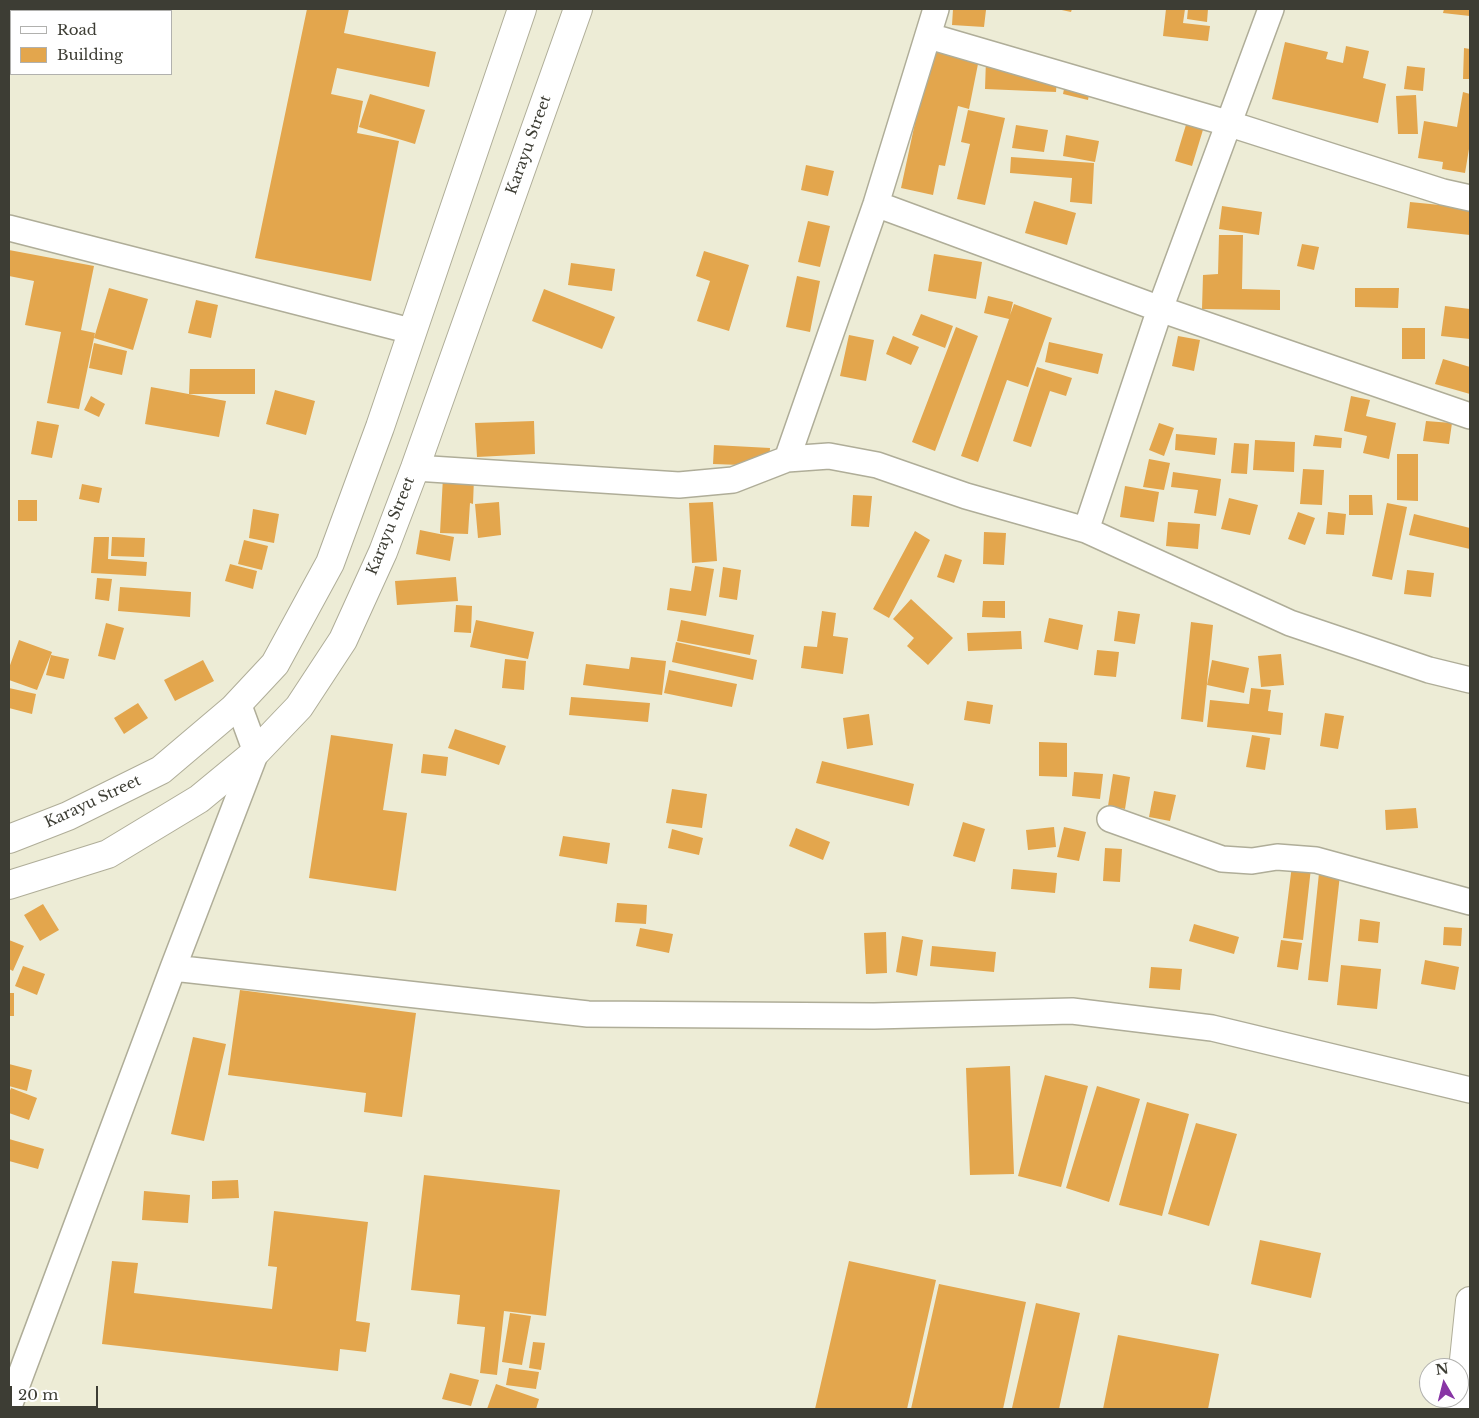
<!DOCTYPE html>
<style>
body{margin:0}
#map{position:relative;width:1479px;height:1418px;overflow:hidden;background:#edecd6;font-family:"Libre Baskerville",serif}
canvas{display:block}
.frame{position:absolute;inset:0;border:10px solid #3d3d34;pointer-events:none}
.legend{position:absolute;left:10px;top:10px;width:162px;height:65px;box-sizing:border-box;background:#fff;border:1px solid #b1b1ae;margin:0;padding:6px 9px;list-style:none;font-size:15px;color:#3d3d34}
.legend li{display:flex;align-items:center;gap:10px;height:25px}
.legend b{width:25px;border:1px solid #b1b1ae}
.north{position:absolute;left:1419px;top:1358px;width:50px;height:50px;box-sizing:border-box;background:#fff;border:1px solid #b1b1ae;border-radius:50%;rotate:352deg;font-size:14px;font-weight:700;line-height:20px;text-align:center;color:#3d3d34}
.north::after{content:'';display:block;margin:auto;width:18px;height:22px;background:#8836a5;clip-path:polygon(50% 0,100% 100%,50% 72%,0 100%)}
.scale{position:absolute;left:10px;top:1386px;width:88px;height:22px;box-sizing:border-box;border:2px solid #3d3d34;border-top:0;padding-left:6px;font-size:15px;line-height:18px;white-space:nowrap;color:#3d3d34;-webkit-text-stroke:4px #fff;paint-order:stroke}
</style>
<div id="map">
<canvas width="1479" height="1418"></canvas>
<div class="frame"></div>
<ul class="legend">
<li><b style="height:6px;background:#fff"></b>Road</li>
<li><b style="height:14px;background:#e3a64d"></b>Building</li>
</ul>
<div class="north">N</div>
<div class="scale">20 m</div>
</div>
<script>
const ctx = document.querySelector('canvas').getContext('2d');
ctx.lineJoin = 'round';
function fillPath(path, color) { ctx.fillStyle = color; ctx.fill(path, 'evenodd'); }
const toPath = rows => new Path2D(rows.map(r => 'M' + r).join(''));
function strokePath(path, color, width, dash) { ctx.strokeStyle = color; ctx.lineWidth = width; ctx.lineCap = dash ? 'butt' : 'round'; ctx.setLineDash(dash || []); ctx.stroke(path); }
function write(font, color, halo, rows, align = 'center') {
  ctx.font = font + ' "Libre Baskerville",serif'; ctx.lineWidth = 4; ctx.setLineDash([]); ctx.textBaseline = 'middle'; ctx.strokeStyle = halo; ctx.fillStyle = color; for (const [text, x, y, turn = 0] of rows) {
    ctx.save(); ctx.translate(x, y); ctx.rotate((+turn || 0) * Math.PI / 180); ctx.textAlign = isNaN(turn) ? turn : align; if (halo) ctx.strokeText(text, 0, 0); ctx.fillText(text, 0, 0); ctx.restore();
  }
}
fillPath(toPath([
 [307,9,349,9,344,33,436,52,429,87,337,68,331,94,363,101,357,133,399,141,371,281,255,258],
 [953,9,986,10,984,27,952,25],
 [1057,9,1072,9,1071,12],
 [1166,9,1185,9,1183,23,1210,26,1208,41,1163,36],
 [1188,9,1208,9,1207,22,1187,19],
 [1444,9,1470,9,1470,16,1443,13],
 [933,39,981,49,969,109,958,106,945,166,939,165,933,195,901,188],
 [1285,42,1328,52,1326,59,1343,63,1346,46,1369,51,1363,78,1386,84,1378,123,1272,99],
 [1464,48,1470,49,1470,79,1463,79],
 [986,59,1058,63,1056,92,985,89],
 [1407,66,1425,68,1423,91,1404,89],
 [1067,74,1092,79,1088,100,1063,94],
 [1463,92,1470,94,1470,143,1465,173,1442,169,1443,162,1418,158,1424,121,1457,127],
 [370,94,425,110,415,144,359,127],
 [1416,95,1418,134,1398,134,1396,96],
 [1192,105,1209,110,1192,166,1175,161],
 [968,110,1005,118,985,205,957,199,970,144,961,142],
 [1016,125,1048,130,1044,152,1012,148],
 [1066,135,1099,141,1095,162,1063,156],
 [1011,157,1094,163,1092,204,1070,202,1072,178,1010,173],
 [806,165,834,171,828,196,801,190],
 [1034,201,1076,213,1067,245,1025,233],
 [1410,202,1470,208,1470,235,1407,228],
 [1222,206,1262,212,1259,235,1219,229],
 [808,221,830,226,820,267,798,262],
 [1219,235,1243,235,1242,289,1280,290,1280,310,1202,309,1203,275,1218,274],
 [1302,244,1319,247,1314,270,1297,266],
 [9,250,94,266,81,330,95,333,79,409,47,403,61,332,25,325,34,281,9,276],
 [704,251,749,265,729,331,697,321,710,281,696,276],
 [934,254,982,262,976,299,928,291],
 [571,263,615,269,612,291,568,285],
 [797,276,820,281,810,332,786,327],
 [109,288,148,299,133,350,94,338],
 [1355,288,1399,288,1398,308,1355,307],
 [544,289,615,317,602,349,532,321],
 [988,296,1013,302,1010,315,1014,304,1052,318,1028,387,1007,380,978,462,961,456,1009,319,984,313],
 [196,300,218,305,211,338,188,333],
 [1445,306,1470,309,1470,339,1441,336],
 [921,314,953,326,945,348,912,335],
 [956,327,978,336,935,451,912,442],
 [1402,328,1425,328,1425,359,1402,359],
 [849,335,874,340,866,381,840,376],
 [893,336,919,347,911,365,886,354],
 [1178,336,1200,340,1194,371,1172,366],
 [1049,342,1103,354,1098,374,1045,362],
 [94,343,127,351,122,375,89,368],
 [1443,359,1470,367,1470,394,1435,384],
 [1037,367,1072,378,1066,396,1050,391,1031,447,1013,441],
 [190,369,255,369,255,394,189,394],
 [151,387,226,401,219,437,145,424],
 [275,390,315,401,306,435,266,424],
 [91,396,105,404,99,417,84,410],
 [1351,396,1370,400,1366,416,1396,423,1389,459,1363,453,1367,436,1344,431],
 [37,421,59,425,52,458,31,454],
 [534,421,535,454,477,457,475,423],
 [1426,421,1452,423,1449,444,1423,441],
 [1159,423,1174,428,1164,456,1149,450],
 [1176,434,1217,438,1215,455,1175,450],
 [1315,435,1342,438,1341,448,1313,446],
 [1255,440,1295,442,1294,472,1253,470],
 [1234,443,1249,444,1247,474,1231,473],
 [714,445,770,448,769,466,713,464],
 [1397,454,1418,454,1418,501,1397,500],
 [1149,459,1170,463,1164,490,1143,487],
 [1303,469,1324,470,1322,505,1300,504],
 [1173,472,1221,479,1216,516,1194,513,1198,490,1171,487],
 [443,477,474,478,473,504,470,503,468,534,440,533],
 [82,484,102,488,99,503,79,499],
 [1125,486,1159,492,1154,522,1120,517],
 [853,495,872,496,869,527,851,526],
 [1349,495,1372,495,1373,515,1349,515],
 [1229,498,1258,505,1250,535,1221,529],
 [18,500,37,500,37,521,18,521],
 [499,502,501,535,478,538,475,504],
 [713,502,717,561,692,563,689,503],
 [1387,503,1407,507,1392,580,1372,576],
 [253,509,279,514,274,543,249,538],
 [1298,512,1315,518,1305,545,1288,539],
 [1328,512,1346,514,1344,535,1326,534],
 [1414,514,1470,528,1470,549,1409,535],
 [1168,522,1200,524,1198,549,1166,546],
 [420,530,454,537,450,561,416,554],
 [915,531,930,540,889,618,873,609],
 [984,532,1006,533,1004,565,983,564],
 [94,537,109,537,108,559,147,562,146,576,91,573],
 [112,537,145,538,144,557,111,556],
 [244,540,268,546,262,570,238,564],
 [945,554,962,560,954,583,937,577],
 [230,564,257,571,253,589,225,581],
 [695,566,714,569,706,616,667,610,670,588,691,591],
 [723,567,741,570,737,600,719,597],
 [1407,570,1434,573,1431,597,1404,594],
 [456,577,458,601,397,605,395,581],
 [97,578,112,579,109,601,95,599],
 [120,587,191,592,190,617,118,611],
 [911,599,953,638,928,665,907,646,914,638,893,619],
 [983,601,1005,601,1005,618,982,617],
 [456,605,472,606,471,633,454,632],
 [822,611,836,613,833,636,848,638,843,674,801,668,804,646,817,647],
 [1118,611,1140,614,1135,644,1114,641],
 [1049,618,1083,625,1078,650,1044,642],
 [476,620,534,632,528,659,470,647],
 [681,620,754,635,750,655,677,641],
 [1191,622,1213,625,1203,722,1181,719],
 [106,623,124,628,115,660,98,656],
 [1021,631,1022,649,968,651,967,633],
 [19,640,52,652,37,690,9,680,9,668],
 [676,642,757,660,753,680,672,662],
 [1097,650,1119,652,1116,677,1094,675],
 [1281,654,1284,685,1261,687,1258,656],
 [51,655,69,659,64,679,46,675],
 [631,657,666,661,662,695,583,685,586,664,629,669],
 [505,659,526,661,524,690,502,688],
 [203,660,214,681,175,701,164,680],
 [1212,660,1249,668,1244,693,1207,685],
 [669,670,737,684,732,707,664,693],
 [9,688,36,694,32,714,9,708],
 [1251,688,1271,690,1268,711,1283,713,1281,735,1207,727,1210,700,1249,704],
 [571,697,650,703,648,722,569,715],
 [967,701,993,705,990,724,964,720],
 [138,703,148,718,124,734,114,718],
 [1325,713,1344,716,1338,749,1320,746],
 [869,714,873,745,847,749,843,718],
 [455,729,506,746,499,765,448,748],
 [331,735,393,744,383,810,407,813,396,891,309,878],
 [1252,735,1270,738,1265,770,1246,767],
 [1039,742,1067,743,1067,777,1039,776],
 [423,754,448,757,446,776,421,773],
 [822,761,914,784,909,806,816,783],
 [1074,772,1103,774,1100,799,1072,796],
 [1113,774,1130,777,1125,809,1108,806],
 [672,789,707,794,702,828,666,823],
 [1154,791,1176,795,1170,821,1149,817],
 [1416,808,1418,828,1386,830,1385,810],
 [963,822,985,829,975,862,953,856],
 [1054,827,1056,847,1028,850,1026,830],
 [1064,827,1086,832,1079,861,1057,857],
 [796,828,830,842,823,860,789,846],
 [672,829,703,838,699,855,668,848],
 [563,836,610,843,607,864,559,856],
 [1105,848,1122,849,1120,882,1103,881],
 [1293,857,1312,859,1303,940,1283,938],
 [1013,869,1057,873,1055,893,1011,889],
 [1319,873,1340,875,1328,982,1308,980],
 [617,903,647,905,646,924,615,922],
 [43,904,59,930,40,941,24,915],
 [1360,919,1380,922,1378,943,1358,941],
 [1194,924,1239,937,1234,954,1189,941],
 [1444,927,1462,928,1461,946,1443,945],
 [640,928,673,934,669,953,636,946],
 [886,932,887,973,866,974,864,933],
 [902,936,923,940,917,976,896,972],
 [9,940,24,946,13,971,9,969],
 [1281,940,1302,943,1298,970,1277,967],
 [932,946,996,952,994,972,930,966],
 [1425,960,1459,967,1455,990,1421,984],
 [1341,965,1381,969,1377,1009,1337,1005],
 [23,966,45,974,37,995,15,986],
 [1151,967,1182,969,1180,990,1149,988],
 [240,990,416,1013,402,1117,364,1112,366,1093,228,1075],
 [9,993,14,993,14,1016,9,1016],
 [193,1037,226,1044,204,1141,171,1134],
 [9,1064,32,1070,27,1091,9,1086],
 [1010,1066,1014,1174,970,1175,966,1068],
 [1045,1075,1088,1086,1061,1187,1018,1176],
 [1097,1086,1140,1099,1109,1202,1066,1188],
 [11,1088,37,1098,29,1120,9,1113,9,1093],
 [1147,1102,1189,1114,1162,1216,1119,1205],
 [1196,1123,1237,1134,1209,1226,1168,1214],
 [9,1139,44,1149,38,1169,9,1161],
 [424,1175,560,1190,546,1316,504,1311,497,1375,480,1373,485,1327,457,1324,460,1295,411,1290],
 [238,1180,239,1198,212,1199,212,1181],
 [144,1191,190,1195,188,1223,142,1220],
 [274,1211,368,1222,356,1321,370,1323,366,1352,340,1349,338,1371,102,1344,112,1261,138,1263,134,1293,272,1309,277,1267,268,1266],
 [1260,1240,1321,1253,1311,1298,1251,1284],
 [849,1261,936,1280,907,1409,815,1409],
 [939,1284,1026,1302,1003,1409,911,1409],
 [1036,1303,1080,1313,1059,1409,1020,1409,1012,1408],
 [510,1313,531,1316,522,1365,502,1362],
 [1118,1335,1219,1354,1208,1409,1103,1409],
 [533,1342,545,1343,541,1370,529,1368],
 [509,1368,539,1372,536,1389,506,1385],
 [450,1373,479,1380,471,1406,442,1399],
 [496,1384,539,1399,536,1409,487,1409]
]), '#e3a64d');
const minor = toPath([
 [929,36,1227,123,1443,192,1470,198],
 [876,204,1160,309,1470,416],
 [9,228,411,331],
 [787,459,876,204,936,9],
 [415,468,679,485,733,480,787,459,829,456,877,465,966,496,1086,530,1290,623,1429,670,1470,680],
 [1086,530,1160,309,1271,9],
 [1110,819,1222,859,1252,861,1277,857,1316,860,1470,902],
 [173,968,588,1014,874,1016,1072,1011,1212,1028,1470,1090],
 [9,1406,173,968,256,752,238,703]
]);
const tertiary = toPath([
 [1459,1409,1470,1301]
]);
const secondary = toPath([
 [9,839,68,816,161,770,233,709,275,664,330,563,380,427,522,9],
 [9,885,108,854,199,799,256,752,299,707,343,640,383,552,415,468,578,9]
]);
strokePath(minor, '#afad98', 28);
strokePath(tertiary, '#afad98', 30);
strokePath(secondary, '#afad98', 30);
strokePath(minor, '#fff', 25);
strokePath(tertiary, '#fff', 28);
strokePath(secondary, '#fff', 28);
write('15px', '#3d3d34', '#fff', [
 ["Karayu Street",529,145,-70],
 ["Karayu Street",391,526,-68],
 ["Karayu Street",93,802,-25]
]);
</script>
